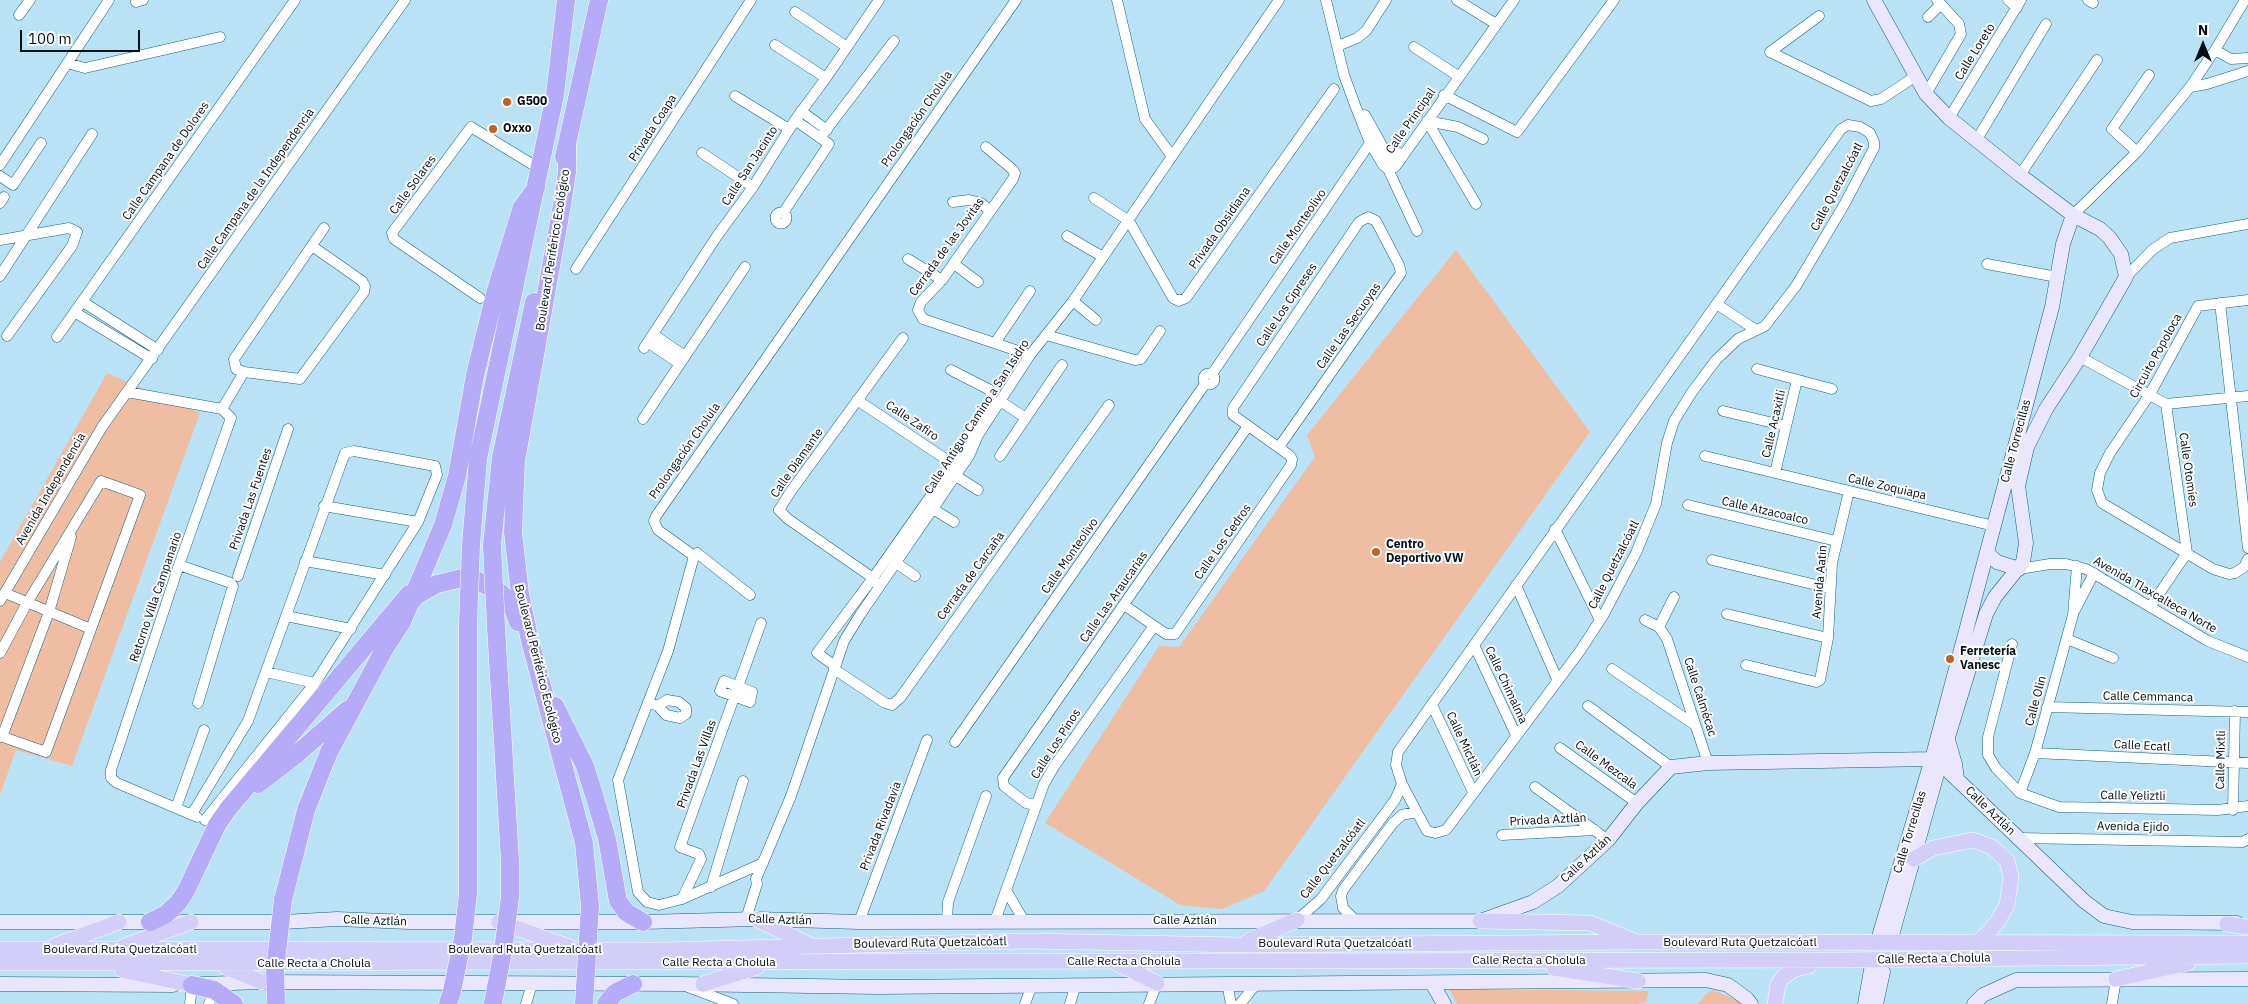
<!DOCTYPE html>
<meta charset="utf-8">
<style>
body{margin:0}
#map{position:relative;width:2248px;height:1004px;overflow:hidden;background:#bae2f7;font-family:"IBM Plex Sans",sans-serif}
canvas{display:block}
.north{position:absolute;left:2178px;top:20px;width:50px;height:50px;-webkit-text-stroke:4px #fcfcfc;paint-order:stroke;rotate:0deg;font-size:14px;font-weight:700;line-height:20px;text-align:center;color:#000e17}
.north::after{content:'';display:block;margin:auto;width:18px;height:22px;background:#000e17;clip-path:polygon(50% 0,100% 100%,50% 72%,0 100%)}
.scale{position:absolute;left:20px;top:30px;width:120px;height:22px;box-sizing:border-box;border:2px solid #000e17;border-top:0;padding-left:6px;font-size:15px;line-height:18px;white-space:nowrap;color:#000e17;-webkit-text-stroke:4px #fcfcfc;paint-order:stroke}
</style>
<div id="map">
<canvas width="2248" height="1004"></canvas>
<div class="north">N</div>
<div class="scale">100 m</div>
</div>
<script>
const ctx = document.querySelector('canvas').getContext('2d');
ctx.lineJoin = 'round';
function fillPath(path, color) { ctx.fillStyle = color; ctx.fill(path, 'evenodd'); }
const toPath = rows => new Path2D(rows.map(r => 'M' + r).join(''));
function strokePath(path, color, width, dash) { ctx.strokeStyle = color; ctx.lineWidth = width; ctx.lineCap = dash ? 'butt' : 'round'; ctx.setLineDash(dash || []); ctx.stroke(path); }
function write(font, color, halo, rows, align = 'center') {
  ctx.font = font + ' "IBM Plex Sans",sans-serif'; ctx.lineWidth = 4; ctx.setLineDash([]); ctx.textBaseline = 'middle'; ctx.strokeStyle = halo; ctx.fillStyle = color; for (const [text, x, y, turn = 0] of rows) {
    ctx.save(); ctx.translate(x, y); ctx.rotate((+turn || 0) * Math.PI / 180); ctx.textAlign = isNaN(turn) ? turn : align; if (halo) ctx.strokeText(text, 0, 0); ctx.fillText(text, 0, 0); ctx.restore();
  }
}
fillPath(toPath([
 [1456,250,1590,432,1264,891,1222,909,1180,905,1045,823,1159,646,1179,647,1315,457,1307,435],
 [107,373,200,413,72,766,16,750,0,795,0,562],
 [1449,989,1649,991,1646,1002,1637,1004,1457,1004],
 [1713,990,1741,1002,1740,1004,1698,1004,1706,994]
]), '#efbda1');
const street = toPath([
 [1117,0,1145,119,1171,155],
 [1326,0,1344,75,1355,105,1370,143,1383,165,1388,169,1417,231],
 [1457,0,1496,24],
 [2008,0,2017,8],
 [2088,0,2093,3],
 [136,2,143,0],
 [795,12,847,47],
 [19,15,30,0],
 [1819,16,1770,52,1871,101,1881,99,1916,76],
 [1928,17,1941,4],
 [775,45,826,78],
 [1338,46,1357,38,1366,31,1386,0],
 [1414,47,1458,76],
 [2215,50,2231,59,2248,58],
 [67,63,85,68,220,37],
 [2190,87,2207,84,2248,71],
 [1926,94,1961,34,1959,24,1937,0],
 [1444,95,1517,132,1614,0],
 [735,96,789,129],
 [801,111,827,130],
 [1365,115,1391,162,1399,153],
 [1949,118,2021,0],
 [1427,121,1458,127,1483,139],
 [1848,125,1860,127,1870,133,1874,142,1874,148,1844,205,1796,286,1765,326,1738,339,1716,360,1692,392,1674,421,1667,443,1656,504,1636,553,1604,614,1580,651,1446,830,1435,833,1427,831,1402,784,1396,765,1398,752,1841,129,1848,125],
 [1433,131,1427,121,1476,204],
 [820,138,894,41],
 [1976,141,2046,24],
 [986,147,1012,169,1015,173,1013,179,942,280,921,302,918,310,923,319,1030,355],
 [2137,152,2112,129,2149,75],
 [702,153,753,187],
 [0,165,109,0],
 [1388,169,1395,167,1514,0],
 [2020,175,2097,60],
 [0,176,13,185,41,143],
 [1094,198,1129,221,1173,298,1179,301,1186,298,1334,89],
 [953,202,969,200,981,203,989,210],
 [0,203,4,197],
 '775.5 218a5.5 5.5 0 1 1 11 0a5.5 5.5 0 1 1-11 0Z',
 [783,213,829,144,795,120],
 [2073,215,2137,152,2190,87,2215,50,2245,0],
 [1067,236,1103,257],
 [0,240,69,228,77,232,72,246,7,336],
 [908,259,942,280],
 [954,264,978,282],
 [1987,264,2057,277],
 [576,269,751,0],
 [0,276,92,134],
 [2126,277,2152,250,2170,238,2248,224],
 [480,298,394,239,392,233,471,127,540,169],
 [2248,300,2198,306,2150,394,2110,453,2100,473,2097,490,2102,503,2213,569,2229,574,2235,573,2244,567,2248,559],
 [1073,301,1096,320],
 [83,302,158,350],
 [2220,303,2248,548],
 [1718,305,1756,330],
 [76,313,152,359],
 [654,335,685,356],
 [1046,335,1135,360,1141,359,1160,331],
 [57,337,295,0],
 [649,343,680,364],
 [995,343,1030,291],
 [644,348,717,236,753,187,795,120,826,78,879,0],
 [2080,357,2166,404,2248,396],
 [1757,369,1832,389],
 [244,372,300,379,364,292,365,286,362,281,312,246],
 '1203.5 379a5.5 5.5 0 1 1 11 0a5.5 5.5 0 1 1-11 0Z',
 [1212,374,1370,143],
 [127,392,222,409,231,418,179,565,111,770,111,778,117,783,197,817],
 [857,400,953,464],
 [1000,401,1026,418],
 [222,409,244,372,236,369,234,359,324,228],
 [1723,411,1786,426],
 [643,419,745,267],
 [1000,456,1062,365],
 [1705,456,1994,526],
 [1775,473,1797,380],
 [956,476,978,490],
 [1688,505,1836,541],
 [324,506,418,522],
 [933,509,954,522],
 [1555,529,1600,620],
 [694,556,658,530,654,521,656,516,1016,0],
 [694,556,668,651,618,780,638,892,647,902,659,905,682,899,763,863],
 [694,556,697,553,750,595],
 [1712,560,1829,588],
 [305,561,385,575],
 [896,563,915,576],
 [179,565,231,583],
 [2019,569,2050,564,2066,564,2086,569,2208,641,2248,657],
 [238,576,288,429],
 [875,582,873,578,788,519,779,510,791,491,903,338],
 [1516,585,1557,679],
 [5,593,91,629],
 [0,601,102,427,405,0],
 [1124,605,1166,634,1175,634,1291,465,1292,459,1289,455,1233,415,1233,408,1359,222,1368,217,1376,221,1399,265,1401,273,1279,447],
 [2150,607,2187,553,2166,404],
 [2075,610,2094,573],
 [1727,614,1828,638],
 [286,616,351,629],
 [1645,620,1659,627,1667,639,1708,763],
 [1659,627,1674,597],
 [2067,639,2113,658],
 [2012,644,1988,737,1988,755,1996,768,2020,793,2059,807,2218,810,2248,806],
 [1474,645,1516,735],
 [0,653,27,603,101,481,140,495,46,752,0,736],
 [1746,665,1816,682,1820,680,1828,638,1832,563,1849,491],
 [835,666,817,653,873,578,965,447,968,434,991,399,990,390,951,370],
 [834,669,885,703,892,705,900,698,1109,405],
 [1612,669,1695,725],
 [266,672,315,683],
 [724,681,752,692,750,702,720,691,724,681],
 [648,702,658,706,666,715,680,718,686,714,686,708,679,702,667,700,658,706],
 [198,703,233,586],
 [1432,705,1473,792],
 [1588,706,1671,767],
 [2047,707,2248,712],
 [2,737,49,612,71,537],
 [955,742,1205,384],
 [1560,748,1637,803],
 [2035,753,2248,763],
 [1535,787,1608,840],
 [2020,793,2035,753,2073,615,2077,566],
 [1035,805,1026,803,1004,786,1003,778,1248,426],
 [176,808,204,730],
 [2233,810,2235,711],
 [192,814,248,721,345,453,354,451,435,466,437,475,418,522,315,683,205,820],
 [1502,835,1595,830],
 [2018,838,2243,842,2248,839],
 [711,887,743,781],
 [1006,890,1024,921],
 [682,899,701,859,699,854,680,847,761,623],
 [746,919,757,884,756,879,791,796,844,641,860,615,969,456,978,435,1030,355,1073,301,1279,0],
 [1297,920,1321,899,1395,800,1402,784],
 [995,921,1044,784,1055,765,1154,626],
 [1356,921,1343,908,1341,896,1343,890,1393,823,1402,815,1416,812],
 [859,922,927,740],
 [947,922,948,902,986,796],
 [1227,983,1231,1004],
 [688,987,733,1004],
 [190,1004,192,985],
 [209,1004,214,990],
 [526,1004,532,984],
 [1025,1004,1032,985],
 [1070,1004,1076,984],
 [1149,1004,1157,983],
 [1240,1004,1257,983],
 [2112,1004,2116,979]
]);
const secondary = toPath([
 [1874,0,1926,94,1949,118,2020,175,2073,215,2100,229,2109,237,2121,254,2126,277,2080,357,2046,409,2027,447,2018,486,2026,543,2023,562,1995,597,1986,614,1940,763,1892,935],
 [1987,553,1997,562,2019,569],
 [1948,740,1955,764,1957,779],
 [0,922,159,922],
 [181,922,283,922,337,919,409,922,643,922,756,919,859,922,1480,921,1533,902,1558,886,1608,840,1637,803,1671,767,1708,763,1932,759,1940,763,2084,901,2104,916,2132,922,2237,923],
 [1880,933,1932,759,2052,307,2063,244,2073,215],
 [1432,983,1444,1004],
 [0,984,173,985],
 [202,984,262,982,680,984,876,987,1706,980,1728,985,1747,999,1751,1004],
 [1865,1004,1871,970],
 [1876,1004,1883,972],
 [1974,1004,1983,995,2016,980,2248,979]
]);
const primary = toPath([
 [1914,859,1933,848,1973,840,1992,847,2007,861,2011,877,2007,905,1998,921,1985,936,1976,943],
 [756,919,808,944],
 [1480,921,1590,923,1632,940],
 [499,922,570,947],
 [2227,924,2248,927],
 [1248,941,1297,920],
 [56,945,119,922],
 [124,946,191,922],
 [0,949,659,950,1028,941,1240,945,1638,942,2248,943],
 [0,963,1837,960,2248,956],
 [1118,964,1157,983],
 [226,967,262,982],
 [1554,968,1638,981],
 [122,970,192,985],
 [2116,979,2188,963],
 [703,984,757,967],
 [1775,1004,1778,984,1783,977,1795,969,1809,966]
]);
const highway = toPath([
 [567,145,567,172,562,205,516,461,513,532,520,594,530,641,584,843,590,906],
 [564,157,599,0],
 [471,545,478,459,555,95,566,0],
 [492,545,501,457,534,302],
 [411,602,416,596,437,584,462,578,476,580,501,593,512,606,518,622],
 [496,627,510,861,510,897],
 [555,706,585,766,595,798,607,839,618,901,626,912,643,922],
 [258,784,297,754,347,710],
 [468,894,468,625],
 [283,900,306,810,329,752,385,648,402,622,443,525,457,476,475,375,496,290,522,207,536,188],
 [150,922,166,914,178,903,186,891,217,825,228,809,409,594],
 [192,985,214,990,234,1004],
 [448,1004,452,991],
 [606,1004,615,993,633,984]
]);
strokePath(street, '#14627f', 11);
strokePath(secondary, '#14627f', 15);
strokePath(primary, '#fff', 16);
strokePath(highway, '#fff', 19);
strokePath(street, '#fff', 10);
strokePath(secondary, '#e9e6fd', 14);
strokePath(primary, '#d3cdfa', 15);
strokePath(highway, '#b5abf7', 18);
const highwayBridge = toPath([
 [492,545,496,627],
 [468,625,471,545],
 [452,991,463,938,468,894],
 [276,1001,275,970,283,900],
 [493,1003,503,951,510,897],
 [584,1004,590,906]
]);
strokePath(highwayBridge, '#fff', 19, []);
strokePath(highwayBridge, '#b5abf7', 18);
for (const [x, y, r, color] of [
 [507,102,5,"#c26121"],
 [493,129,5,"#c26121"],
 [1376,552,5,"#c26121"],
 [1950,659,5,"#c26121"]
]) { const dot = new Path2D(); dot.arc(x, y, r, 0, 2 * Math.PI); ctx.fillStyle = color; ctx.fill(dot); strokePath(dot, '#fcfcfc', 2); }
write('12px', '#000e17', '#fcfcfc', [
 ["Calle Loreto",1975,52,-58],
 ["Prolongación Cholula",917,119,-55],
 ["Calle Principal",1411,121,-55],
 ["Privada Coapa",653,128,-57],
 ["Calle Campana de Dolores",166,161,-55],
 ["Calle San Jacinto",750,166,-57],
 ["Calle Solares",413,185,-54],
 ["Calle Quetzalcóatl",1837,187,-62],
 ["Calle Campana de la Independencia",256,189,-55],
 ["Calle Monteolivo",1298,227,-55],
 ["Privada Obsidiana",1220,228,-55],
 ["Cerrada de las Jovitas",947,247,-54],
 ["Boulevard Periférico Ecológico",553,250,-81],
 ["Calle Los Cipreses",1287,305,-56],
 ["Calle Las Secuoyas",1349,326,-55],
 ["Circuito Popoloca",2156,356,-61],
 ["Calle Antiguo Camino a San Isidro",977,417,-57],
 ["Calle Zafiro",912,421,34],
 ["Calle Acaxitli",1774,424,-77],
 ["Calle Torrecillas",2016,441,-75],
 ["Prolongación Cholula",685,451,-55],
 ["Calle Diamante",797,463,-55],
 ["Calle Otomíes",2188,470,82],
 ["Calle Zoquiapa",1887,487,13],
 ["Avenida Independencia",51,489,-60],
 ["Privada Las Fuentes",251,499,-71],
 ["Calle Atzacoalco",1765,511,13],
 ["Calle Los Cedros",1223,542,-55],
 ["Calle Monteolivo",1070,556,-55],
 ["Calle Quetzalcóatl",1614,565,-63],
 ["Cerrada de Carcaña",971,576,-54],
 ["Avenida Aatin",1820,582,-85],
 ["Avenida Tlaxcalteca Norte",2155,595,30],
 ["Retorno Villa Campanario",156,597,-71],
 ["Calle Las Araucarias",1114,597,-55],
 ["Boulevard Periférico Ecológico",538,664,76],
 ["Calle Chimalma",1506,685,65],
 ["Calle Calmécac",1700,697,72],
 ["Calle Cemmanca",2148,697,1],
 ["Calle Olin",2036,701,-75],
 ["Calle Los Pinos",1056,744,-57],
 ["Calle Mictlán",1464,744,65],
 ["Calle Ecatl",2142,746,3],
 ["Calle Mixtli",2221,760,-89],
 ["Privada Las Villas",697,764,-70],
 ["Calle Mezcala",1606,765,36],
 ["Calle Yeliztli",2133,796,1],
 ["Calle Aztlán",1990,811,44],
 ["Privada Aztlán",1548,820,-3],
 ["Privada Rivadavia",881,826,-69],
 ["Avenida Ejido",2133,827,1],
 ["Calle Torrecillas",1910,832,-73],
 ["Calle Quetzalcóatl",1333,859,-52],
 ["Calle Aztlán",1586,859,-43],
 ["Calle Aztlán",780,920,2],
 ["Calle Aztlán",375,921,2],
 ["Calle Aztlán",1185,921],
 ["Boulevard Ruta Quetzalcóatl",930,943,-1],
 ["Boulevard Ruta Quetzalcóatl",1740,943],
 ["Boulevard Ruta Quetzalcóatl",1335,944],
 ["Boulevard Ruta Quetzalcóatl",120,950],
 ["Boulevard Ruta Quetzalcóatl",525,950],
 ["Calle Recta a Cholula",1934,959,-1],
 ["Calle Recta a Cholula",1529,961],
 ["Calle Recta a Cholula",1124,962],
 ["Calle Recta a Cholula",719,963],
 ["Calle Recta a Cholula",314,964]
]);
write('bold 12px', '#000e17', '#fcfcfc', [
 ["G500",517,102],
 ["Oxxo",503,129],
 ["Centro",1386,545],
 ["Deportivo VW",1386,559],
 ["Ferretería",1960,652],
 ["Vanesc",1960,666]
], 'left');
</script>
